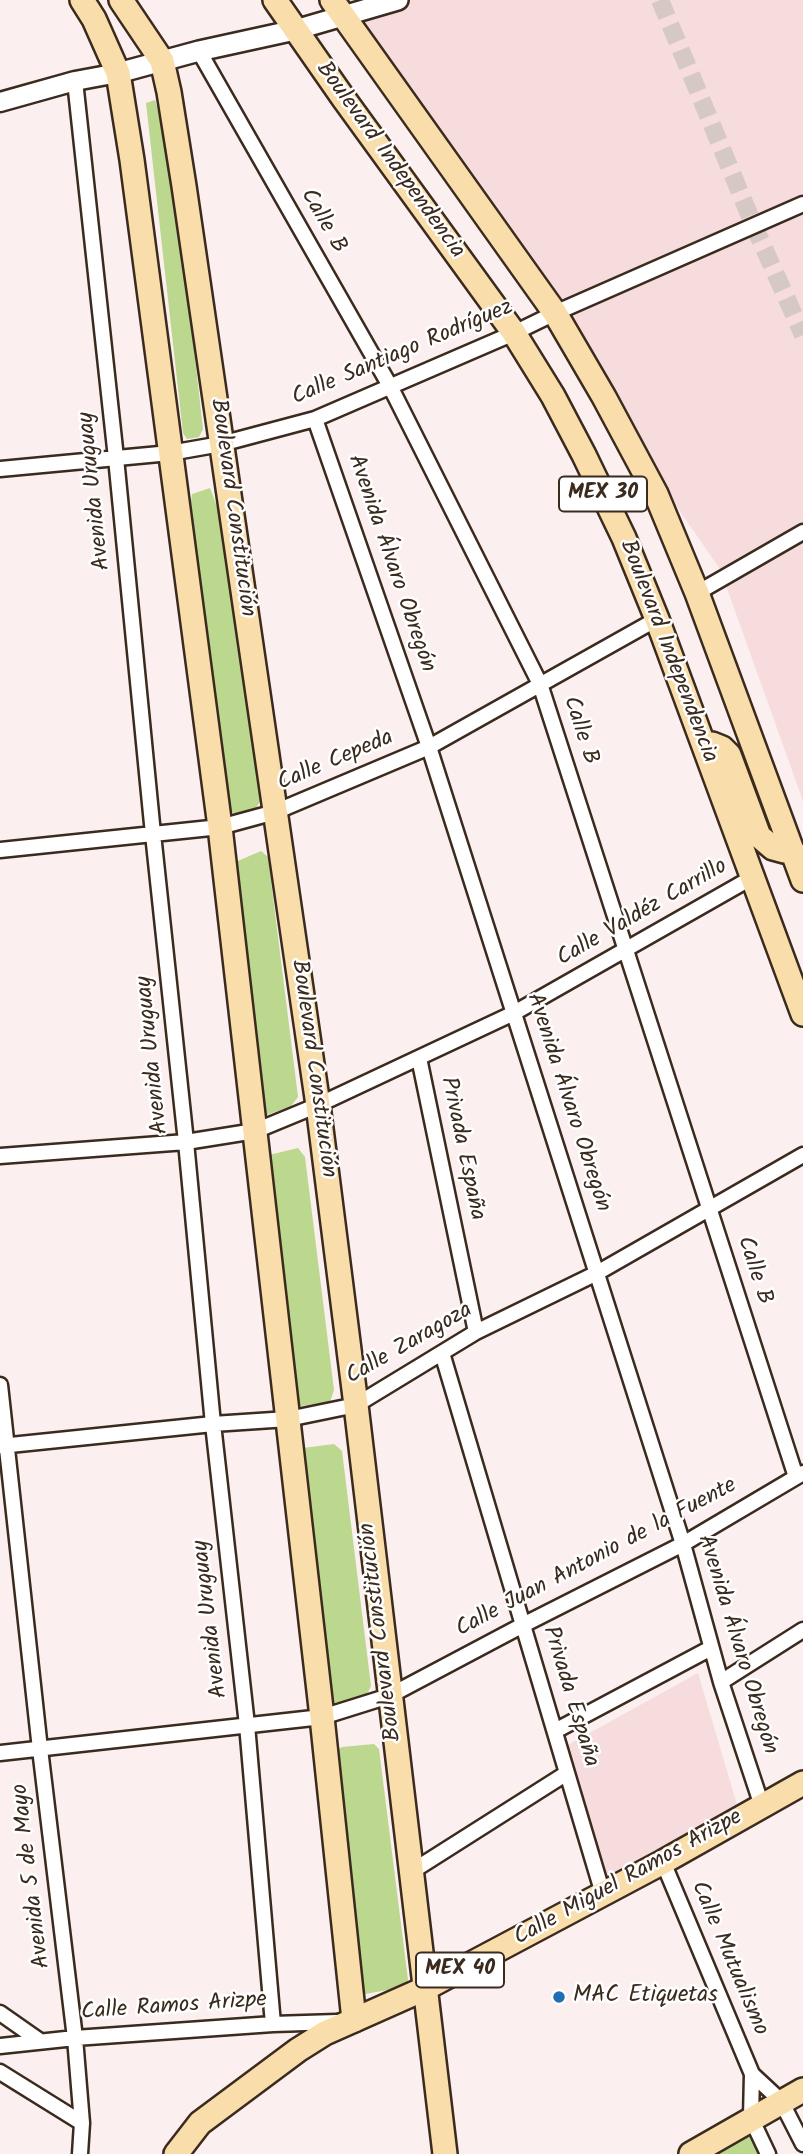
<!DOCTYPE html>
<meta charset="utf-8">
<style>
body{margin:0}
canvas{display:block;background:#fbefef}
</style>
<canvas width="803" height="2154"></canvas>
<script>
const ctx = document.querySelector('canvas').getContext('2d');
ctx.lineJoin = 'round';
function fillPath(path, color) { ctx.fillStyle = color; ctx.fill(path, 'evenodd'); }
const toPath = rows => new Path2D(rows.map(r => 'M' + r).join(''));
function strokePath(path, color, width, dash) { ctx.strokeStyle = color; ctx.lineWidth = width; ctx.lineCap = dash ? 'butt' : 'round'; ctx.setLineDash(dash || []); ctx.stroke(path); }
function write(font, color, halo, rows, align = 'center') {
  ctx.font = font + ' Kalam,sans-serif'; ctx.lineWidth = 5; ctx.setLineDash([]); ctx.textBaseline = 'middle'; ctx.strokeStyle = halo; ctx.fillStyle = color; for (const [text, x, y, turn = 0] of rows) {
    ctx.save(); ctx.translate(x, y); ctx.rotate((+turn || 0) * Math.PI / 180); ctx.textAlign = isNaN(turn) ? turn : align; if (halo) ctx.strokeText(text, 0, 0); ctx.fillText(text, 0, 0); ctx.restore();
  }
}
fillPath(toPath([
 [326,0,803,0,803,801,720,569],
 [698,1673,738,1808,607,1880,568,1745]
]), '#f6dcdc');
fillPath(toPath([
 [155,100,173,163,203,429,199,437,187,439,183,433,146,103],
 [210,488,228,536,261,800,256,808,236,814,226,809,191,502,192,494],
 [261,851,268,857,298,1097,291,1106,264,1116,233,863],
 [298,1148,305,1157,334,1390,330,1402,300,1406,292,1398,265,1161,269,1155],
 [334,1444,342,1451,371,1686,365,1698,334,1703,326,1694,303,1448],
 [374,1744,379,1749,408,1980,404,1987,365,1994,359,1988,332,1753,342,1747],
 [751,2120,768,2154,694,2154]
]), '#bcd78e');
strokePath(toPath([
 [660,0,754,226,803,335]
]), '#d5c8c5', 18, [18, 9]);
const minor = toPath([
 [199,51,390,386,540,684,796,1477],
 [75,81,116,458,153,834,186,1142,213,1424,247,1725,273,2024],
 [315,419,429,747,683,1544,721,1682,762,1806],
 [0,469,170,453,221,444,315,419,514,333,555,313,803,204],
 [697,593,803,532],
 [0,850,220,827,275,812,429,747,657,619],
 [419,1058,476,1332],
 [0,1156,186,1142,255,1131,318,1105,514,1013,753,877],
 [442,1353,603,1894],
 [0,1385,40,1749,75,2038,82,2123,80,2154],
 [0,1446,213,1424,288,1419,356,1405,476,1332,597,1273,803,1155],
 [721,1682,803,1630],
 [555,1731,711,1648],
 [0,1753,322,1717,389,1696,523,1625,683,1544,803,1473],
 [663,1862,752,2074,751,2118,768,2154],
 [411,1872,567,1773],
 [0,2013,40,2041],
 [0,2046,75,2038,273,2024,337,2022],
 [0,2072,82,2123],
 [752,2074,781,2101,803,2144]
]);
const tertiary = toPath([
 [0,102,75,81,118,73]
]);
const secondary = toPath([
 [118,73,199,51,295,30,398,0]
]);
const primary = toPath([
 [82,0,94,19,118,73,132,160,220,827,322,1717,354,2020],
 [121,0,162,61,169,92,184,186,318,1105,356,1405,445,2154],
 [275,0,344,99,514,333,553,396,584,455,624,538,657,619,803,1014],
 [332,0,555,313,604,397,656,494,697,593,803,880],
 [704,744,712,744,722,748,729,755,759,836,773,848,784,851,792,849]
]);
const trunk = toPath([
 [176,2154,200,2123,298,2050,325,2033,424,1989,663,1862,803,1783],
 [691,2154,803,2090]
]);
strokePath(minor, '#3b2a1e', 19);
strokePath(tertiary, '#3b2a1e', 23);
strokePath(secondary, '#3b2a1e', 24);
strokePath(primary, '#3b2a1e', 28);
strokePath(trunk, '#3b2a1e', 28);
strokePath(minor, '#fff', 14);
strokePath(tertiary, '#fff', 18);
strokePath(secondary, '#fff', 19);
strokePath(primary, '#f9deab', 23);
strokePath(trunk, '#f9deab', 23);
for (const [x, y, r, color] of [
 [559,1997,7,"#1f6fb2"]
]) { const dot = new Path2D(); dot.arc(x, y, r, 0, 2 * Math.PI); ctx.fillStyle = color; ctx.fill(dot); strokePath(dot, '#fff', 2.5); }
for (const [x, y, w] of [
 [603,494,88],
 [460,1970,88]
]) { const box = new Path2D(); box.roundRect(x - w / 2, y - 17.5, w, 35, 5); ctx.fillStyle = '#fff'; ctx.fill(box); strokePath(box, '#3b2a1e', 2); }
write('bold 21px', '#3b2a1e', null, [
 ["MEX 30",603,494],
 ["MEX 40",460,1970]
]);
write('23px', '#3b2a1e', '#fff', [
 ["Boulevard Independencia",389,161,54],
 ["Calle B",322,222,60],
 ["Calle Santiago Rodríguez",403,354,-23],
 ["Avenida Uruguay",96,491,-96],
 ["Boulevard Constitución",231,508,82],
 ["Avenida Álvaro Obregón",390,564,71],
 ["Boulevard Independencia",667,652,69],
 ["Calle B",579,731,72],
 ["Calle Cepeda",336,762,-23],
 ["Calle Valdéz Carrillo",643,914,-30],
 ["Avenida Uruguay",154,1055,-96],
 ["Boulevard Constitución",312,1069,82],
 ["Avenida Álvaro Obregón",567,1103,72],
 ["Privada España",461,1149,78],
 ["Calle B",753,1271,72],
 ["Calle Zaragoza",410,1345,-30],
 ["Calle Juan Antonio de la Fuente",597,1559,-28],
 ["Avenida Uruguay",212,1619,-97],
 ["Boulevard Constitución",382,1632,-97],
 ["Avenida Álvaro Obregón",736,1645,73],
 ["Privada España",569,1697,73],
 ["Avenida 5 de Mayo",33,1876,-97],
 ["Calle Miguel Ramos Arizpe",629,1879,-29],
 ["Calle Mutualismo",728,1959,67],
 ["Calle Ramos Arizpe",174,2008,-4]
]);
write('23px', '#3b2a1e', '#fff', [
 ["MAC Etiquetas",573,1997]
], 'left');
</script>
